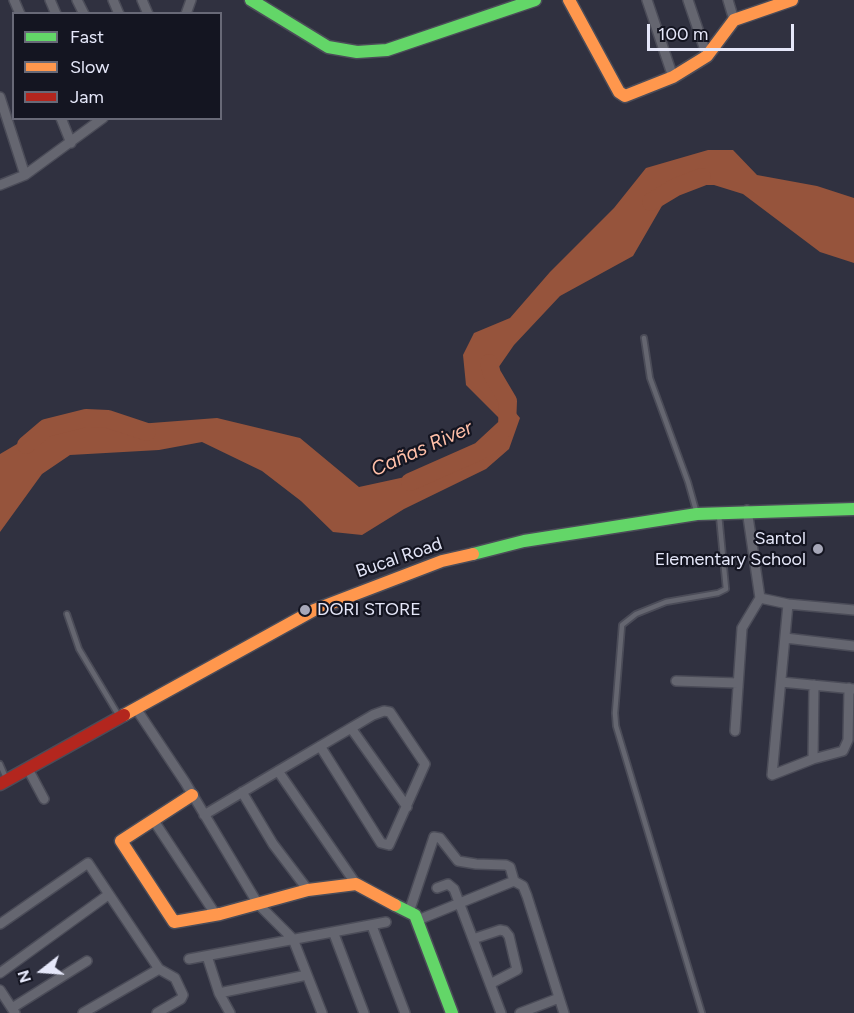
<!DOCTYPE html>
<meta charset="utf-8">
<style>
body{margin:0}
#map{position:relative;width:854px;height:1013px;overflow:hidden;background:#303140;font-family:Figtree,sans-serif}
canvas{display:block}
.legend{position:absolute;left:12px;top:12px;width:210px;height:108px;box-sizing:border-box;background:#141521;border:2px solid #686977;margin:0;padding:8px 10px;list-style:none;font-size:18px;color:#e5e7f9}
.legend li{display:flex;align-items:center;gap:12px;height:30px}
.legend b{width:30px;border:2px solid #686977}
.north{position:absolute;left:12px;top:941px;width:60px;height:60px;-webkit-text-stroke:4px #141521;paint-order:stroke;rotate:253deg;font-size:16px;font-weight:700;line-height:24px;text-align:center;color:#e5e7f9}
.north::after{content:'';display:block;margin:auto;width:21px;height:27px;background:#e5e7f9;clip-path:polygon(50% 0,100% 100%,50% 72%,0 100%)}
.scale{position:absolute;left:647px;top:24px;width:147px;height:27px;box-sizing:border-box;border:3px solid #e5e7f9;border-top:0;padding-left:8px;font-size:18px;line-height:21px;white-space:nowrap;color:#e5e7f9;-webkit-text-stroke:4px #141521;paint-order:stroke}
</style>
<div id="map">
<canvas width="854" height="1013"></canvas>
<ul class="legend">
<li><b style="height:8px;background:#63d668"></b>Fast</li>
<li><b style="height:8px;background:#ff974d"></b>Slow</li>
<li><b style="height:8px;background:#b3261e"></b>Jam</li>
</ul>
<div class="north">N</div>
<div class="scale">100 m</div>
</div>
<script>
const ctx = document.querySelector('canvas').getContext('2d');
ctx.lineJoin = 'round';
function fillPath(path, color) { ctx.fillStyle = color; ctx.fill(path, 'evenodd'); }
const toPath = rows => new Path2D(rows.map(r => 'M' + r).join(''));
function strokePath(path, color, width, dash) { ctx.strokeStyle = color; ctx.lineWidth = width; ctx.lineCap = dash ? 'butt' : 'round'; ctx.setLineDash(dash || []); ctx.stroke(path); }
function write(font, color, halo, rows, align = 'center') {
  ctx.font = font + ' Figtree,sans-serif'; ctx.lineWidth = 4.5; ctx.setLineDash([]); ctx.textBaseline = 'middle'; ctx.strokeStyle = halo; ctx.fillStyle = color; for (const [text, x, y, turn = 0] of rows) {
    ctx.save(); ctx.translate(x, y); ctx.rotate((+turn || 0) * Math.PI / 180); ctx.textAlign = isNaN(turn) ? turn : align; if (halo) ctx.strokeText(text, 0, 0); ctx.fillText(text, 0, 0); ctx.restore();
  }
}
fillPath(toPath([
 [708,150,733,150,757,175,817,186,854,198,854,263,820,252,743,194,714,185,674,185,633,256,560,296,514,345,496,371,501,395,520,418,509,449,486,469,404,509,362,535,333,532,301,501,262,471,202,442,159,450,70,455,42,474,0,532,0,454,34,434,64,424,94,420,125,425,217,418,300,438,359,487,465,464,494,434,500,419,466,385,463,355,474,333,510,318,550,272,614,208,646,168]
]), '#96543c');
strokePath(toPath([
 [651,202,676,187,702,177],
 [26,445,46,428,86,418,108,419,147,432],
 [410,482,480,451,507,426,508,401,492,374,489,363]
]), '#96543c', 18);
const lane = toPath([
 [644,338,650,378,688,482,697,514],
 [67,614,79,649,119,716],
 [0,764,6,778],
 [702,1013,616,726,615,713,622,625,636,614,666,602,718,593,726,589,719,515]
]);
const street = toPath([
 [14,0,20,14],
 [50,0,56,14],
 [77,0,84,14],
 [113,0,119,14],
 [142,0,148,14],
 [647,0,673,77],
 [688,0,707,56],
 [728,0,734,20],
 [186,14,191,0],
 [0,97,25,175],
 [61,118,71,143],
 [0,185,25,175,103,118],
 [760,598,788,604,772,775,813,759],
 [788,604,854,610],
 [785,638,854,646],
 [676,681,738,683],
 [781,682,854,689],
 [814,685,813,759,843,751,848,740,849,688],
 [137,710,185,782,258,904,293,939,322,1013],
 [351,728,407,807],
 [735,731,742,628,760,598,747,510],
 [28,769,44,799],
 [278,771,356,884],
 [242,792,273,844,308,890],
 [204,815,278,771,351,728,373,715,384,711,390,712,425,764,389,845,381,843,320,746],
 [154,821,216,915],
 [437,888,448,884,454,889,501,1013],
 [410,909,434,837,440,838,458,861,476,864,506,865,510,867,514,881],
 [418,920,514,881,523,886,527,896,564,1013],
 [0,924,88,863,159,969,83,1013],
 [372,926,405,1013],
 [334,934,364,1013],
 [473,939,500,930,505,931,509,936,517,970,490,984],
 [207,956,219,993,230,1013],
 [189,959,386,922],
 [0,973,108,895],
 [0,990,15,1013],
 [219,993,307,975],
 [12,1008,87,961],
 [157,1013,181,999,183,995,175,978,159,969],
 [520,1013,559,998]
]);
const fast = toPath([
 [251,0,328,47,357,52,387,50,535,0],
 [473,554,524,541,697,514,854,509],
 [395,905,415,915,452,1013]
]);
const slow = toPath([
 [569,0,619,92,625,96,673,77,707,56,734,20,792,0],
 [124,715,314,610,442,561,473,554],
 [192,795,121,841,174,922,220,914,308,890,356,884,395,905]
]);
const jam = toPath([
 [0,784,124,715]
]);
strokePath(lane, '#4b4c58', 8);
strokePath(street, '#4b4c58', 12);
strokePath(fast, '#4b4c58', 15);
strokePath(slow, '#4b4c58', 15);
strokePath(jam, '#4b4c58', 15);
strokePath(lane, '#656670', 4.5);
strokePath(street, '#656670', 9);
strokePath(fast, '#63d668', 12);
strokePath(slow, '#ff974d', 12);
strokePath(jam, '#b3261e', 12);
for (const [x, y, r, color] of [
 [818,549,6,"#a6a7b8"],
 [305,610,6,"#a6a7b8"]
]) { const dot = new Path2D(); dot.arc(x, y, r, 0, 2 * Math.PI); ctx.fillStyle = color; ctx.fill(dot); strokePath(dot, '#141521', 2); }
write('18px', '#e5e7f9', '#141521', [
 ["Santol",806,539],
 ["Elementary School",806,560],
 ["DORI STORE",317,610,"left"]
], 'right');
write('18px', '#e5e7f9', '#141521', [
 ["Bucal Road",399,558,-19]
]);
write('italic 20px', '#ffbfa8', '#141521', [
 ["Cañas River",422,449,-24]
]);
</script>
